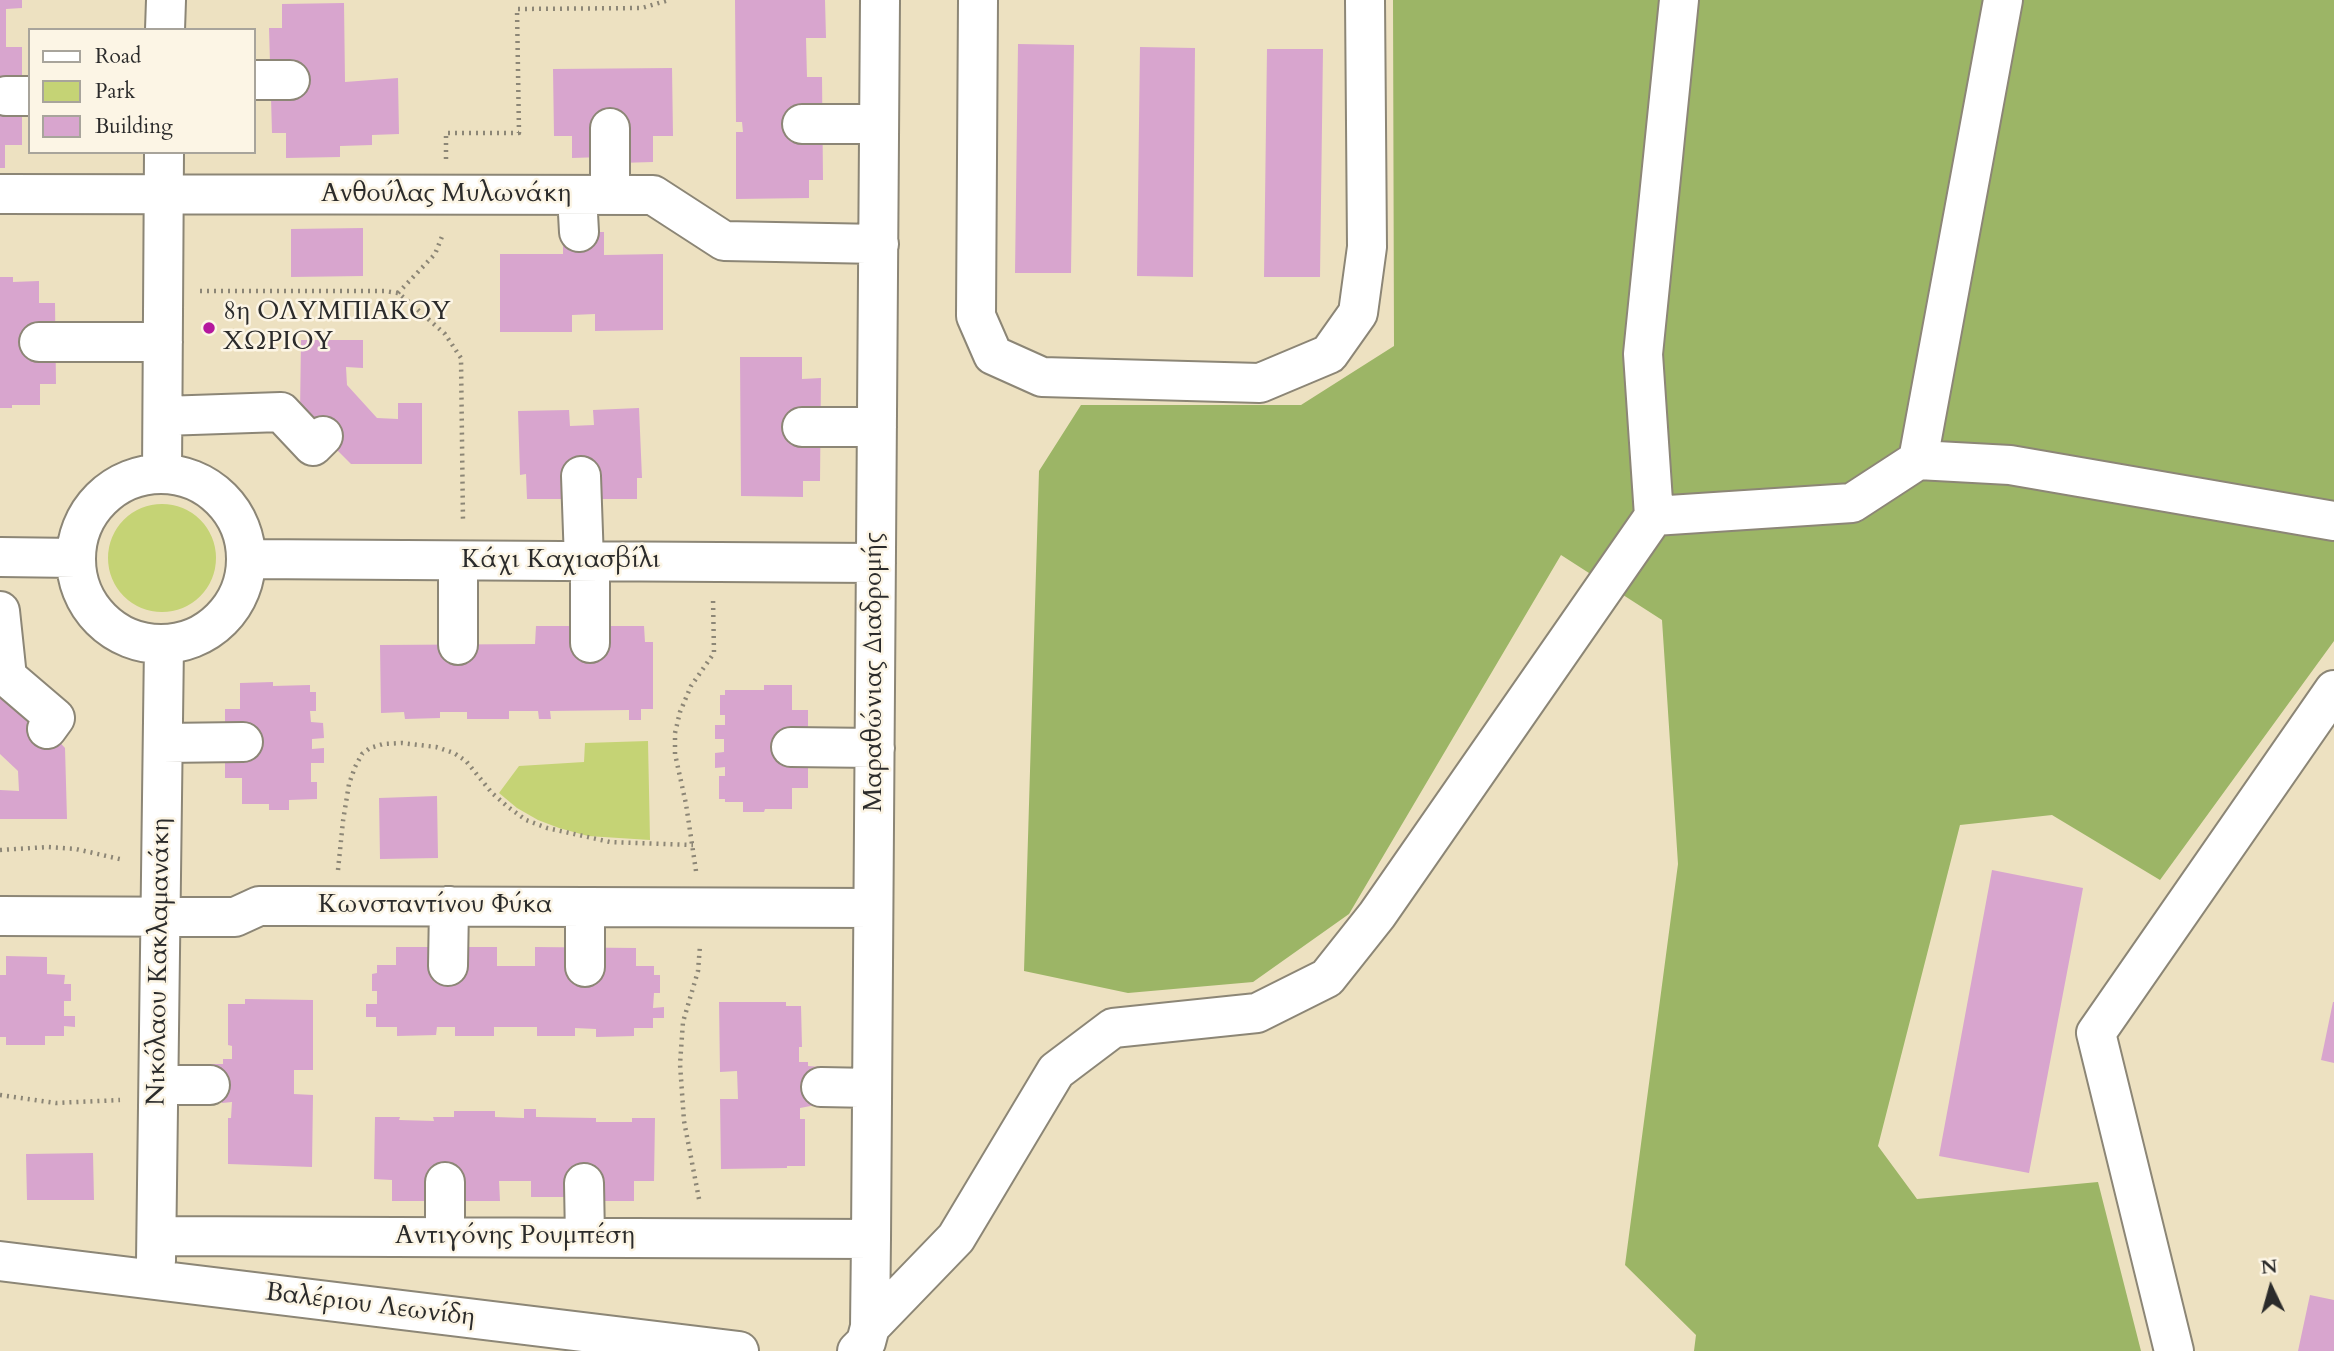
<!DOCTYPE html>
<meta charset="utf-8">
<style>
body{margin:0}
#map{position:relative;width:2334px;height:1351px;overflow:hidden;background:#ede1c1;font-family:Cardo,serif}
canvas{display:block}
.legend{position:absolute;left:28px;top:28px;width:228px;height:126px;box-sizing:border-box;background:#fcf5e5;border:2px solid #a8a49b;margin:0;padding:9px 12px;list-style:none;font-size:21px;color:#2b2b2b}
.legend li{display:flex;align-items:center;gap:14px;height:35px}
.legend b{width:35px;border:2px solid #a8a49b}
.north{position:absolute;left:2236px;top:1253px;width:70px;height:70px;-webkit-text-stroke:5px #fcf5e5;paint-order:stroke;rotate:355deg;font-size:19px;font-weight:700;line-height:28px;text-align:center;color:#2b2b2b}
.north::after{content:'';display:block;margin:auto;width:24px;height:32px;background:#2b2b2b;clip-path:polygon(50% 0,100% 100%,50% 72%,0 100%)}
</style>
<div id="map">
<canvas width="2334" height="1351"></canvas>
<ul class="legend">
<li><b style="height:9px;background:#fff"></b>Road</li>
<li><b style="height:19px;background:#c5d375"></b>Park</li>
<li><b style="height:19px;background:#d8a5ce"></b>Building</li>
</ul>
<div class="north">N</div>
</div>
<script>
const ctx = document.querySelector('canvas').getContext('2d');
ctx.lineJoin = 'round';
function fillPath(path, color) { ctx.fillStyle = color; ctx.fill(path, 'evenodd'); }
const toPath = rows => new Path2D(rows.map(r => 'M' + r).join(''));
function strokePath(path, color, width, dash) { ctx.strokeStyle = color; ctx.lineWidth = width; ctx.lineCap = dash ? 'butt' : 'round'; ctx.setLineDash(dash || []); ctx.stroke(path); }
function write(font, color, halo, rows, align = 'center') {
  ctx.font = font + ' Cardo,serif'; ctx.lineWidth = 5; ctx.setLineDash([]); ctx.textBaseline = 'middle'; ctx.strokeStyle = halo; ctx.fillStyle = color; for (const [text, x, y, turn = 0] of rows) {
    ctx.save(); ctx.translate(x, y); ctx.rotate((+turn || 0) * Math.PI / 180); ctx.textAlign = isNaN(turn) ? turn : align; if (halo) ctx.strokeText(text, 0, 0); ctx.fillText(text, 0, 0); ctx.restore();
  }
}
fillPath(toPath([
 '108 558a54 54 0 1 1 108 0a54 54 0 1 1-108 0Z',
 [648,741,650,840,588,836,559,828,538,820,517,808,499,793,519,766,584,762,585,743]
]), '#c5d375');
fillPath(toPath([
 [1393,0,2334,0,2334,641,2160,880,2052,815,1960,825,1878,1146,1917,1199,2098,1182,2141,1351,1694,1351,1696,1335,1625,1265,1678,864,1662,620,1561,555,1349,914,1253,982,1128,993,1024,971,1039,471,1081,405,1301,405,1394,346]
]), '#9cb566');
fillPath(toPath([
 [0,0,22,0,22,8,6,9,6,47,22,47,22,145,5,145,5,168,0,168],
 [735,0,825,0,826,38,806,38,807,77,822,77,823,180,809,180,809,198,736,199,736,132,743,132,742,122,736,122],
 [344,3,345,82,398,78,399,134,372,135,372,145,340,146,340,157,286,158,286,133,272,133,269,28,282,28,282,4],
 [1018,44,1074,45,1071,273,1015,273],
 [1140,47,1195,48,1193,277,1137,276],
 [1267,49,1323,49,1320,277,1264,277],
 [672,68,673,136,653,136,653,162,619,163,603,157,572,158,572,136,554,136,553,69],
 [363,228,363,276,291,277,291,229],
 [563,232,604,232,604,255,663,254,663,330,595,331,595,314,572,315,572,332,500,332,500,254,563,254],
 [0,277,13,277,13,282,39,281,39,303,55,303,56,384,40,384,40,405,12,405,12,408,0,408],
 [301,340,363,340,363,368,346,367,347,385,377,418,398,419,398,403,422,403,422,464,351,464,300,413],
 [740,357,802,357,802,379,821,378,820,481,803,481,803,497,741,496],
 [639,408,642,478,637,478,637,499,527,499,526,474,520,475,518,411,569,410,570,426,594,425,593,410],
 [536,626,644,626,645,642,653,642,653,709,641,709,641,720,629,720,629,710,550,711,551,719,539,719,538,711,509,711,509,719,467,719,467,712,440,712,440,718,405,719,404,712,381,713,380,645,535,644],
 [273,682,273,686,310,685,310,692,316,692,316,711,310,711,311,722,323,723,324,738,312,739,312,749,324,748,324,763,311,763,311,782,317,782,317,799,289,800,289,810,269,810,269,804,242,804,242,778,225,778,225,709,240,709,240,683],
 [764,685,792,685,792,710,808,710,808,788,792,788,792,809,765,809,764,812,743,812,743,802,725,802,725,799,719,799,719,776,725,776,725,767,715,768,715,753,724,752,724,739,715,739,715,725,725,725,725,715,720,715,720,695,725,695,725,690,764,690],
 [0,695,16,695,65,748,67,819,0,819,0,790,19,791,18,771,0,754],
 [437,796,438,858,380,859,379,798],
 [1992,870,2083,888,2029,1173,1939,1156],
 [396,947,497,947,497,966,535,966,535,947,636,948,636,966,654,966,654,975,660,975,660,993,654,993,653,1008,664,1007,664,1018,653,1018,653,1028,634,1028,634,1036,596,1037,596,1029,575,1028,575,1036,537,1036,537,1027,494,1027,494,1036,455,1036,455,1027,437,1027,436,1035,397,1036,397,1027,376,1027,376,1017,366,1017,366,1004,377,1004,377,991,372,991,372,974,377,973,377,965,396,965],
 [6,956,47,957,47,974,65,975,64,984,71,984,71,1001,64,1001,64,1016,75,1016,75,1027,64,1026,64,1036,45,1036,45,1045,6,1045,6,1037,0,1037,0,975,6,975],
 [245,999,313,1000,313,1070,294,1070,294,1094,313,1095,312,1167,228,1164,228,1118,231,1118,232,1102,222,1103,222,1098,210,1098,210,1064,223,1064,223,1059,232,1059,232,1046,228,1045,228,1004,245,1004],
 [719,1002,786,1002,786,1006,801,1006,802,1047,799,1047,799,1062,808,1062,808,1066,820,1067,821,1104,800,1108,800,1119,805,1119,805,1166,787,1166,787,1168,721,1169,720,1099,738,1099,737,1071,720,1072],
 [2333,1002,2334,1002,2334,1063,2321,1060],
 [524,1109,536,1109,536,1117,596,1118,596,1122,632,1122,632,1118,655,1118,654,1181,634,1181,634,1201,593,1201,577,1197,531,1197,531,1181,499,1181,500,1201,392,1201,392,1180,374,1179,375,1117,400,1117,399,1120,434,1121,433,1117,454,1117,454,1111,495,1111,495,1117,524,1118],
 [93,1153,94,1200,27,1200,26,1154],
 [2310,1295,2334,1300,2334,1351,2298,1351]
]), '#d8a5ce');
const minor = toPath([
 [978,0,976,316,993,355,1042,377,1260,383,1329,354,1358,313,1367,247,1365,0],
 [165,30,166,0],
 [254,80,290,80],
 [6,96,30,96],
 [802,124,879,124],
 [0,194,653,195,724,241,879,244],
 [577,195,579,232],
 [610,195,610,128],
 [39,342,163,342],
 [163,416,281,412,313,446,323,436],
 [802,427,877,427],
 [1918,460,2010,465,2334,521],
 [162,474,164,152],
 '76 559a85 85 0 1 1 170 0a85 85 0 1 1-170 0Z',
 [581,476,584,561],
 [1654,516,1852,503,1918,460,2003,0],
 [0,557,76,558],
 [247,559,876,563],
 [458,561,458,645],
 [590,561,590,643],
 [0,611,7,677,55,718,47,729],
 [163,743,243,742],
 [791,747,875,748],
 [0,916,235,917,259,906,299,906,873,908],
 [448,966,449,906],
 [585,967,585,907],
 [159,1085,210,1085],
 [821,1087,872,1088],
 [445,1182,445,1237],
 [584,1183,585,1238],
 [158,1236,871,1239],
 [0,1261,739,1351],
 [156,1261,164,644],
 [870,1327,956,1238,1056,1071,1113,1028,1257,1013,1327,978,1377,915,1654,516,1643,354,1679,0],
 [857,1351,866,1342,870,1327,871,1239,880,0],
 [2174,1351,2096,1033,2334,690]
]);
strokePath(minor, '#8c8676', 42);
strokePath(toPath([
 [446,159,446,133,519,133,517,9,642,8,669,0],
 [200,291,385,291,398,293,409,302,445,334,461,358,463,522],
 [398,293,435,254,443,234],
 [0,850,48,847,76,849,124,860],
 [338,870,343,821,349,784,355,767,362,754,370,748,383,744,402,743,436,747,454,753,466,761,492,793,508,807,526,820,547,828,610,842,693,845],
 [696,871,686,804,675,754,675,733,680,712,691,686,714,653,713,598],
 [0,1095,56,1103,120,1100],
 [699,1199,684,1121,680,1064,683,1022,698,971,700,946]
]), '#8c8676', 4.5, [2, 5]);
strokePath(minor, '#fff', 38);
for (const [x, y, r, color] of [
 [209,328,7,"#b5179e"]
]) { const dot = new Path2D(); dot.arc(x, y, r, 0, 2 * Math.PI); ctx.fillStyle = color; ctx.fill(dot); strokePath(dot, '#fcf5e5', 2.5); }
write('26px', '#2b2b2b', '#fcf5e5', [
 ["Ανθούλας Μυλωνάκη",446,195],
 ["Κάχι Καχιασβίλι",561,561],
 ["Μαραθώνιας Διαδρομής",875,672,-90],
 ["Κωνσταντίνου Φύκα",435,906],
 ["Νικόλαου Κακλαμανάκη",160,962,-89],
 ["Αντιγόνης Ρουμπέση",515,1237],
 ["Βαλέριου Λεωνίδη",370,1306,7]
]);
write('26px', '#2b2b2b', '#fcf5e5', [
 ["8η ΟΛΥΜΠΙΑΚΟΥ",223,313],
 ["ΧΩΡΙΟΥ",223,343]
], 'left');
</script>
